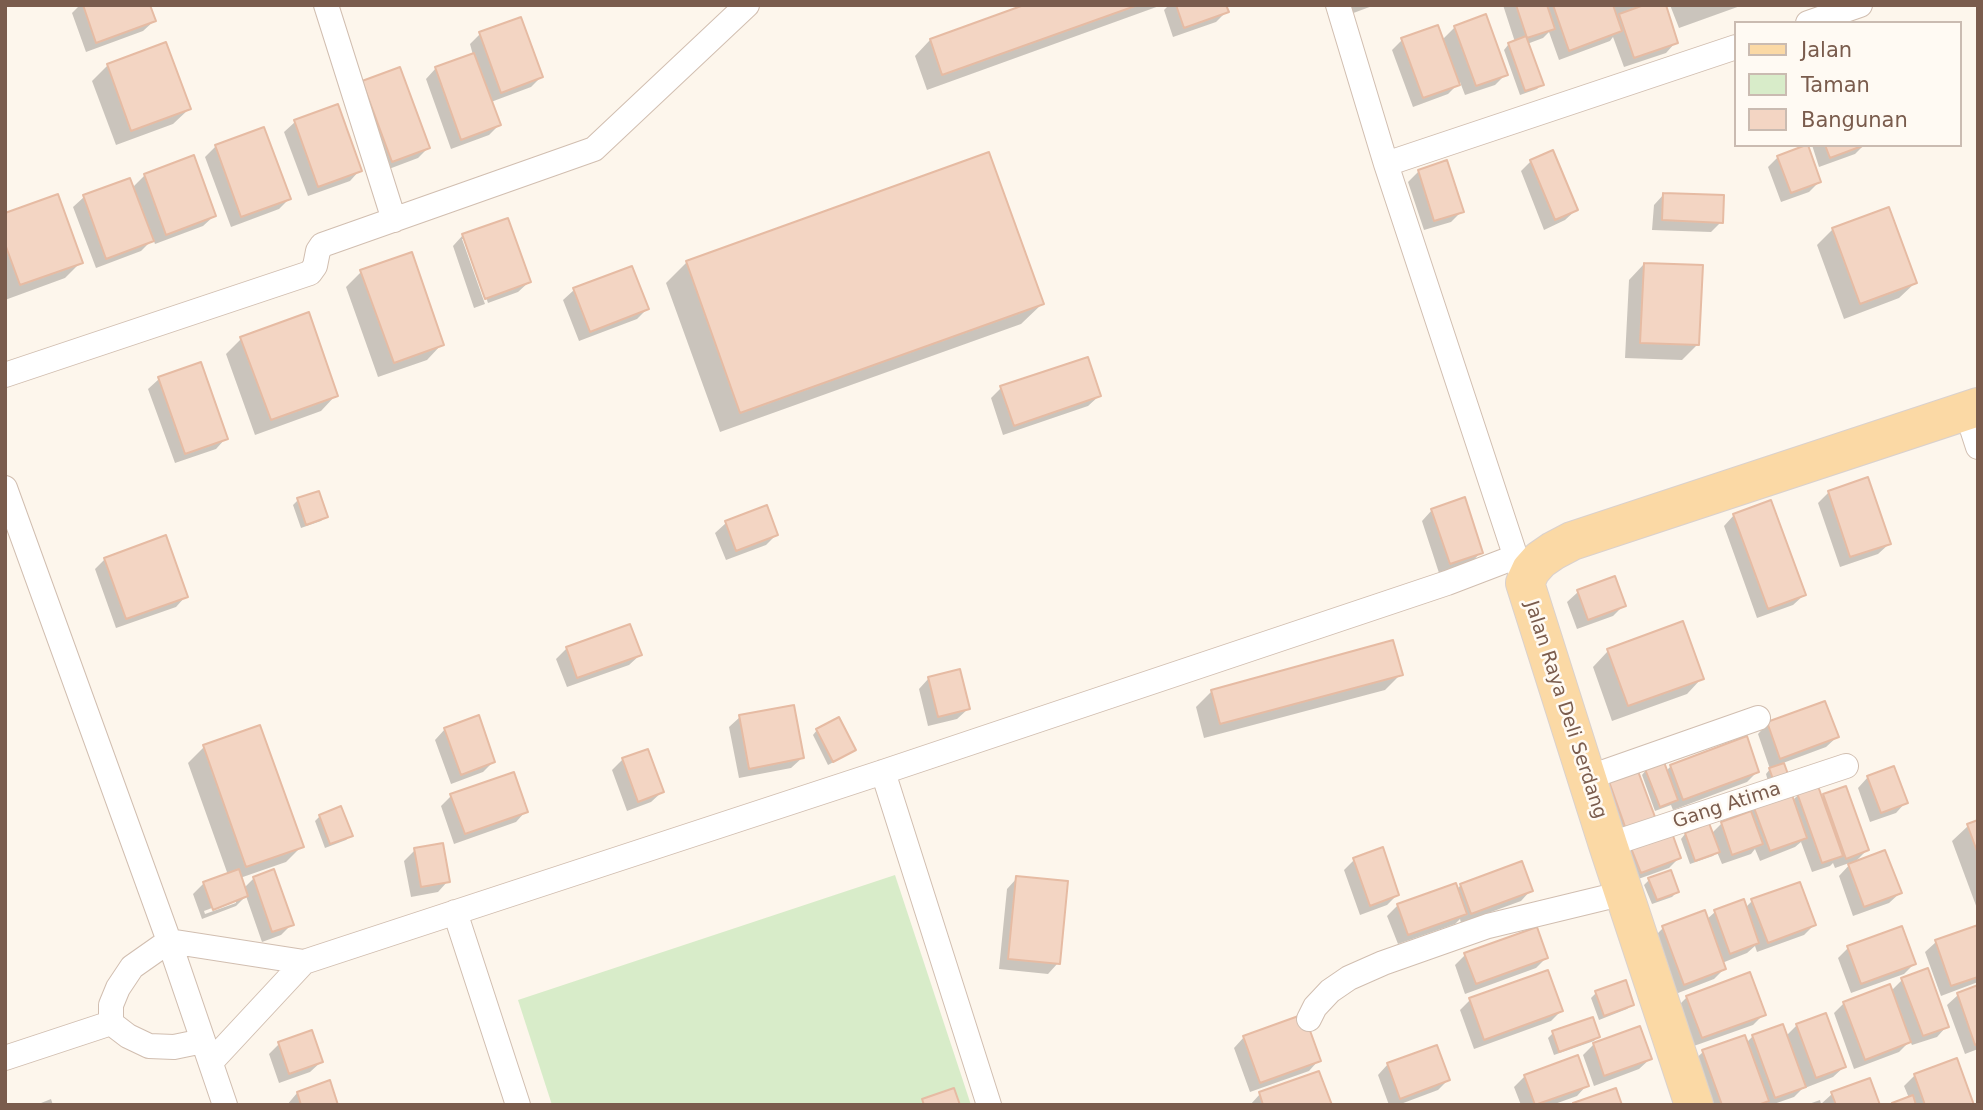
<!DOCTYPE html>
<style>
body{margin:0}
#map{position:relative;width:1983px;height:1110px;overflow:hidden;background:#fdf6ec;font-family:"DejaVu Sans",sans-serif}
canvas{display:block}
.frame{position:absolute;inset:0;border:7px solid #7a5c4d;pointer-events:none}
.legend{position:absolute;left:1734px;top:21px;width:228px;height:126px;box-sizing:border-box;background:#fffaf3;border:2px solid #cabbb1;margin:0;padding:9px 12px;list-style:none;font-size:21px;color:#7a5c4d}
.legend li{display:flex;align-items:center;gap:14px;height:35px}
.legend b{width:35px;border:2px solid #cabbb1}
</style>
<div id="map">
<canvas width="1983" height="1110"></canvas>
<div class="frame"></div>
<ul class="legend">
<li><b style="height:9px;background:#fbd9a5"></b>Jalan</li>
<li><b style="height:19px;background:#d8ecc9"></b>Taman</li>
<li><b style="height:19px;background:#f3d5c3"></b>Bangunan</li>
</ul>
</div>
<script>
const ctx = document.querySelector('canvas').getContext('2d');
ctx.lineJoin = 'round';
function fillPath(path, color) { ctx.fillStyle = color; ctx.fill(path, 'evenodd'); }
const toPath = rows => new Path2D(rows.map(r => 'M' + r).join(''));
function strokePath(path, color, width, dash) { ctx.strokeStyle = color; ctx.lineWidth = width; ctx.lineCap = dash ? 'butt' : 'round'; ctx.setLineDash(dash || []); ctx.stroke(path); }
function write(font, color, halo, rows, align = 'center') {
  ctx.font = font + ' "DejaVu Sans",sans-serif'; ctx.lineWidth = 5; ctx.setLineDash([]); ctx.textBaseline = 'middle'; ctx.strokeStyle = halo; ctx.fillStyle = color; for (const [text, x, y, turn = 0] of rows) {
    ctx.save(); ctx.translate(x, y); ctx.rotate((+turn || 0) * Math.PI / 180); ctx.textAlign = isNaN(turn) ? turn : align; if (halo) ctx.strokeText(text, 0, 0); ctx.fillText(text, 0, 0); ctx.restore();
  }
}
fillPath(toPath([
 [895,875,971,1105,552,1105,518,1000]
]), '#d8ecc9');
fillPath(toPath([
 [80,5,148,5,154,21,143,31,86,52,72,13],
 [1029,5,1162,5,927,90,915,56,930,40],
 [1169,5,1225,5,1227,11,1216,22,1173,37,1164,10],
 [1345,5,1375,5,1348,15],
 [1503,5,1645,5,1676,42,1666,53,1624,67,1613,37,1610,41,1559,60,1549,32,1543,38,1527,44,1542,84,1537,89,1520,95,1504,50,1508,45,1515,42],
 [1670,5,1743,5,1679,28],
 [1455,27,1506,74,1495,85,1465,95,1460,82,1448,94,1413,107,1392,50,1402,40,1442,40],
 [480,34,541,77,531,87,491,102,499,125,489,135,451,149,426,79,436,68,473,55,470,44],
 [108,65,189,109,173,124,116,145,92,81],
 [363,83,428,148,418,158,381,172],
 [295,122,360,170,350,181,308,196,284,132],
 [1812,145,1864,145,1855,154,1819,167],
 [216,146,289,199,279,209,231,227,205,157],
 [1778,157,1819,182,1809,192,1781,202,1768,167],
 [192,158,214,216,203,226,155,244,153,239,141,251,96,268,73,207,84,197,132,188,144,176],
 [1531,161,1576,210,1565,220,1544,230,1521,171],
 [1419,171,1462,211,1451,222,1424,230,1408,182],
 [1664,194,1721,222,1711,232,1652,230,1654,205],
 [5,215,81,262,65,278,5,300],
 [1833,229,1915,283,1899,298,1844,319,1817,245],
 [463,235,529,282,518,292,488,303,466,239,462,239,485,304,474,308,453,246],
 [687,262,1042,304,1021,324,720,432,666,283],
 [1644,264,1698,344,1682,360,1625,358,1629,280],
 [361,272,442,344,427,360,378,377,346,287],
 [574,290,647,309,637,319,579,341,563,300],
 [241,339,336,395,321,411,255,435,226,354],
 [159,379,226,438,216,449,175,463,148,389],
 [1001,388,1099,396,1088,406,1003,435,991,398],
 [1829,492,1889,544,1878,554,1840,567,1818,503],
 [318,493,326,516,321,521,301,528,293,505,298,500],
 [1432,510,1481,552,1471,563,1439,573,1422,521],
 [1734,515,1804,595,1793,605,1757,618,1724,526],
 [726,523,776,535,766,545,726,560,715,533],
 [105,559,186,596,176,607,116,628,95,569],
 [1578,592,1624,605,1613,616,1577,629,1567,602],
 [567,648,640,655,629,665,567,687,556,659],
 [1608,651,1702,678,1687,694,1612,721,1593,667],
 [1401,674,1385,690,1204,738,1196,707,1212,691],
 [929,678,968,709,957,719,928,726,919,689],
 [740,717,802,758,791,768,739,778,729,727],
 [1768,723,1837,737,1826,747,1783,763,1787,776,1769,785,1766,774,1770,769,1758,734],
 [259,727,302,846,286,862,240,878,244,888,254,878,292,924,281,935,262,942,246,896,236,906,202,919,193,894,203,884,228,875,188,763,204,747],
 [236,899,236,903,205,914,204,911],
 [445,729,493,762,483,772,451,784,435,740],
 [817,730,854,750,849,754,828,765,813,735],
 [623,759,662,792,651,802,627,811,612,770],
 [1671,766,1757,772,1747,782,1673,810,1671,805,1655,811,1642,775,1646,770,1665,772],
 [1607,775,1656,824,1618,845],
 [1868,777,1906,802,1896,813,1870,822,1858,788],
 [1845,788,1867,850,1854,863,1900,893,1889,903,1853,916,1839,876,1852,862,1835,868,1833,863,1830,866,1812,872,1801,842,1795,847,1760,861,1755,849,1751,854,1722,864,1717,852,1713,856,1690,864,1681,839,1685,834,1711,834,1722,823,1747,814,1754,807,1792,801,1798,795,1821,799,1824,796],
 [451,796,526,811,516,822,454,844,441,806],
 [320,816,351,835,346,840,325,848,315,821],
 [1978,822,1978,911,1952,841,1968,826],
 [1632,849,1679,858,1669,868,1630,882,1622,860],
 [415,850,448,881,438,892,411,897,404,861],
 [1354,860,1397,895,1387,905,1360,915,1344,870],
 [1017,878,1058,963,1048,974,999,969,1007,889],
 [1649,880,1677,892,1672,897,1652,904,1644,885],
 [1461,885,1531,890,1521,901,1461,923,1460,919,1455,924,1398,944,1387,916,1398,905,1456,890],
 [1752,901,1814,925,1804,935,1757,952,1755,946,1747,953,1722,963,1724,969,1714,979,1673,995,1653,938,1663,928,1706,920,1715,912,1743,902,1745,908],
 [1978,926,1978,982,1941,996,1925,952,1936,942],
 [1848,948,1914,964,1904,974,1851,993,1838,958],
 [1465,955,1546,958,1536,968,1465,994,1455,965],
 [1902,980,1947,1026,1937,1037,1912,1045,1910,1041,1899,1052,1854,1069,1834,1013,1844,1003,1891,991],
 [1978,987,1978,1049,1965,1054,1947,1005,1958,995],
 [1596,993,1632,1004,1627,1009,1599,1020,1591,998],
 [1687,997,1764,1014,1753,1025,1691,1047,1676,1008],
 [1470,1000,1561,1011,1551,1021,1474,1049,1460,1010],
 [1797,1025,1844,1067,1833,1077,1805,1088,1805,1086,1794,1097,1771,1105,1708,1105,1692,1062,1703,1052,1746,1043,1752,1037,1782,1026,1786,1036],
 [1553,1033,1598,1036,1594,1041,1554,1055,1548,1038],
 [1244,1037,1319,1060,1309,1071,1250,1092,1234,1048],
 [279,1044,321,1062,310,1072,279,1083,269,1054],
 [1594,1044,1650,1059,1639,1069,1594,1086,1583,1055],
 [1388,1064,1448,1080,1438,1090,1398,1105,1389,1105,1378,1075],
 [1915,1075,1972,1105,1893,1105,1909,1098,1904,1086],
 [1525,1076,1587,1085,1577,1096,1552,1105,1521,1105,1514,1087],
 [297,1093,336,1105,287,1105],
 [1260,1094,1330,1105,1250,1105],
 [1832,1094,1878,1105,1806,1105,1820,1100,1821,1104],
 [51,1099,53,1105,36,1105]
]), '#0003');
const building = toPath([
 [83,5,150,5,156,21,96,43,83,5],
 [1024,5,1138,5,942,75,930,39,1024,5],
 [1176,5,1226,5,1229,12,1184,28,1176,5],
 [1516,5,1547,5,1555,29,1527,38,1516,5],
 [1553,5,1613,5,1622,31,1569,51,1553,5],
 [1644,5,1666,5,1678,43,1634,58,1619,14,1644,5],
 [1486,14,1508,75,1476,86,1454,26,1486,14],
 [521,17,543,77,501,93,479,32,521,17],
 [1438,25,1460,85,1423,98,1401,38,1438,25],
 [1526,36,1544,85,1525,91,1508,43,1526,36],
 [166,42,191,109,131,131,107,64,166,42],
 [474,53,501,125,461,140,435,67,474,53],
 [400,67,430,148,392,162,362,81,400,67],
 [338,104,362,171,318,187,294,120,338,104],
 [264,127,291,199,241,217,215,145,264,127],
 [1806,145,1808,145,1821,182,1791,193,1777,156,1806,145],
 [1825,145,1865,145,1830,158,1825,145],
 [1553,150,1578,210,1555,220,1530,160,1553,150],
 [989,152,1044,304,740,413,686,261,989,152],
 [194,155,216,216,166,235,144,174,194,155],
 [1447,160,1464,212,1434,221,1418,170,1447,160],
 [130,178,154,241,106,259,83,195,130,178],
 [1663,193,1724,195,1723,223,1662,220,1663,193],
 [58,194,83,263,20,285,5,244,5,213,58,194],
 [1889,207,1917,283,1860,304,1832,228,1889,207],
 [508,218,531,282,485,299,462,234,508,218],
 [412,252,444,345,394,363,360,270,412,252],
 [1644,263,1703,265,1699,345,1640,343,1644,263],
 [632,266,649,309,590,332,573,288,632,266],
 [309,312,338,396,271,420,240,337,309,312],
 [1088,357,1101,396,1014,426,1000,386,1088,357],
 [201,362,228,439,185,454,158,377,201,362],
 [1868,477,1891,544,1850,557,1828,491,1868,477],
 [319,491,328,517,306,525,297,498,319,491],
 [1465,497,1483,553,1450,564,1431,509,1465,497],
 [1771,500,1806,595,1768,609,1733,514,1771,500],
 [767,505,778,535,736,551,725,521,767,505],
 [166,535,188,597,126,619,104,558,166,535],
 [1615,576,1626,606,1588,620,1577,590,1615,576],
 [1683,621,1704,679,1628,706,1607,649,1683,621],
 [630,624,642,655,577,678,566,647,630,624],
 [1393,640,1403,675,1220,724,1211,690,1393,640],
 [960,669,970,709,938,717,928,677,960,669],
 [1825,701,1839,737,1780,759,1767,722,1825,701],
 [794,705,804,758,749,769,739,715,794,705],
 [479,715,495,762,461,775,444,728,479,715],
 [839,717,856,750,833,762,816,729,839,717],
 [260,725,304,847,246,867,203,745,260,725],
 [1747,736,1759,772,1683,800,1670,765,1747,736],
 [648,749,664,792,638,802,622,758,648,749],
 [1664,762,1678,800,1660,807,1645,769,1664,762],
 [1635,763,1658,825,1628,835,1606,773,1635,763],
 [1784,763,1789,777,1774,782,1769,768,1784,763],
 [1894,766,1908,803,1881,813,1867,776,1894,766],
 [514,772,528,812,465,834,450,794,514,772],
 [1818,786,1843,856,1822,863,1797,793,1818,786],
 [1846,786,1869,850,1846,859,1823,794,1846,786],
 [1791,792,1807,838,1770,851,1753,805,1791,792],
 [341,806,353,836,330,844,319,815,341,806],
 [1751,811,1763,844,1732,855,1721,822,1751,811],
 [1978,820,1978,854,1967,824,1978,820],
 [1709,823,1720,852,1695,861,1685,833,1709,823],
 [1672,833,1681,858,1641,873,1631,848,1672,833],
 [443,843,450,882,421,887,414,848,443,843],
 [1383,847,1399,895,1370,906,1353,858,1383,847],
 [1885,850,1902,893,1864,907,1848,864,1885,850],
 [1522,861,1533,891,1471,914,1460,884,1522,861],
 [239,869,248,896,213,910,203,882,239,869],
 [274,869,294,925,272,932,253,877,274,869],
 [1671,870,1679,892,1657,900,1648,878,1671,870],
 [1016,876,1068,881,1060,964,1008,959,1016,876],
 [1800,882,1816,925,1768,943,1751,899,1800,882],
 [1456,883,1467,914,1408,935,1397,904,1456,883],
 [1744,899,1759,943,1730,954,1714,910,1744,899],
 [1705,910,1726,969,1684,985,1662,926,1705,910],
 [1978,925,1978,977,1951,986,1935,940,1978,925],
 [1902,926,1916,964,1861,984,1847,946,1902,926],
 [1537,927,1548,958,1476,984,1464,953,1537,927],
 [1928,968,1949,1027,1923,1036,1901,978,1928,968],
 [1548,970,1563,1011,1484,1040,1469,998,1548,970],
 [1750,972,1766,1015,1702,1038,1686,996,1750,972],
 [1626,980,1634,1005,1604,1016,1595,991,1626,980],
 [1890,984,1911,1042,1865,1060,1843,1002,1890,984],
 [1978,985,1978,1044,1975,1045,1957,993,1978,985],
 [1826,1013,1846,1067,1816,1078,1796,1024,1826,1013],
 [1304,1014,1321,1061,1260,1083,1243,1036,1304,1014],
 [1593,1017,1600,1037,1559,1052,1552,1031,1593,1017],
 [1783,1024,1806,1087,1775,1098,1752,1035,1783,1024],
 [1640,1026,1652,1059,1604,1076,1593,1043,1640,1026],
 [312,1030,323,1062,289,1074,278,1042,312,1030],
 [1745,1035,1769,1101,1758,1105,1722,1105,1702,1050,1745,1035],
 [1437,1045,1450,1080,1400,1099,1387,1063,1437,1045],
 [1578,1055,1589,1086,1535,1105,1524,1075,1578,1055],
 [1957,1058,1974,1105,1925,1105,1914,1074,1957,1058],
 [1319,1071,1332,1105,1263,1105,1259,1092,1319,1071],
 [1870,1078,1880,1105,1836,1105,1831,1092,1870,1078],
 [330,1080,338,1105,301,1105,297,1092,330,1080],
 [954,1088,960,1105,924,1105,922,1099,954,1088],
 [1616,1088,1622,1105,1574,1105,1573,1103,1616,1088],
 [1913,1095,1916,1105,1893,1105,1892,1103,1913,1095]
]);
fillPath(building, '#f3d5c3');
strokePath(building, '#e6bba3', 2);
const street = toPath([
 [326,5,394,220],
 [1338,5,1386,164,1521,573],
 [1808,23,1860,5],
 [1386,164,1736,47],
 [5,375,310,273,315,266,318,251,322,245,594,149,747,5],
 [1966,410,1978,447],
 [5,488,169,941,225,1105],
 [883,772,989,1105],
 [1587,778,1758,718],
 [1608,845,1846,766],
 [455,912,518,1105],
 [1309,1019,1315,1007,1330,991,1349,978,1383,963,1488,926,1624,893],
 [111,1023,111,1005,118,988,132,967,169,941,304,962,883,772,1447,583,1515,557],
 [111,1023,128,1036,149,1046,174,1047,203,1041],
 [5,1058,111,1023],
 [211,1062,304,962]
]);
const primary = toPath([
 [1694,1105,1608,845,1525,583,1531,570,1540,560,1553,551,1572,541,1978,407]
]);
strokePath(street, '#d1beb0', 26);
strokePath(primary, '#dad1cd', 40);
strokePath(street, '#fff', 24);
strokePath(primary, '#fbd9a5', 38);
write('19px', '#7a5c4d', '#fffaf3', [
 ["Jalan Raya Deli Serdang",1565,710,72],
 ["Gang Atima",1727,806,-18]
]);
</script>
